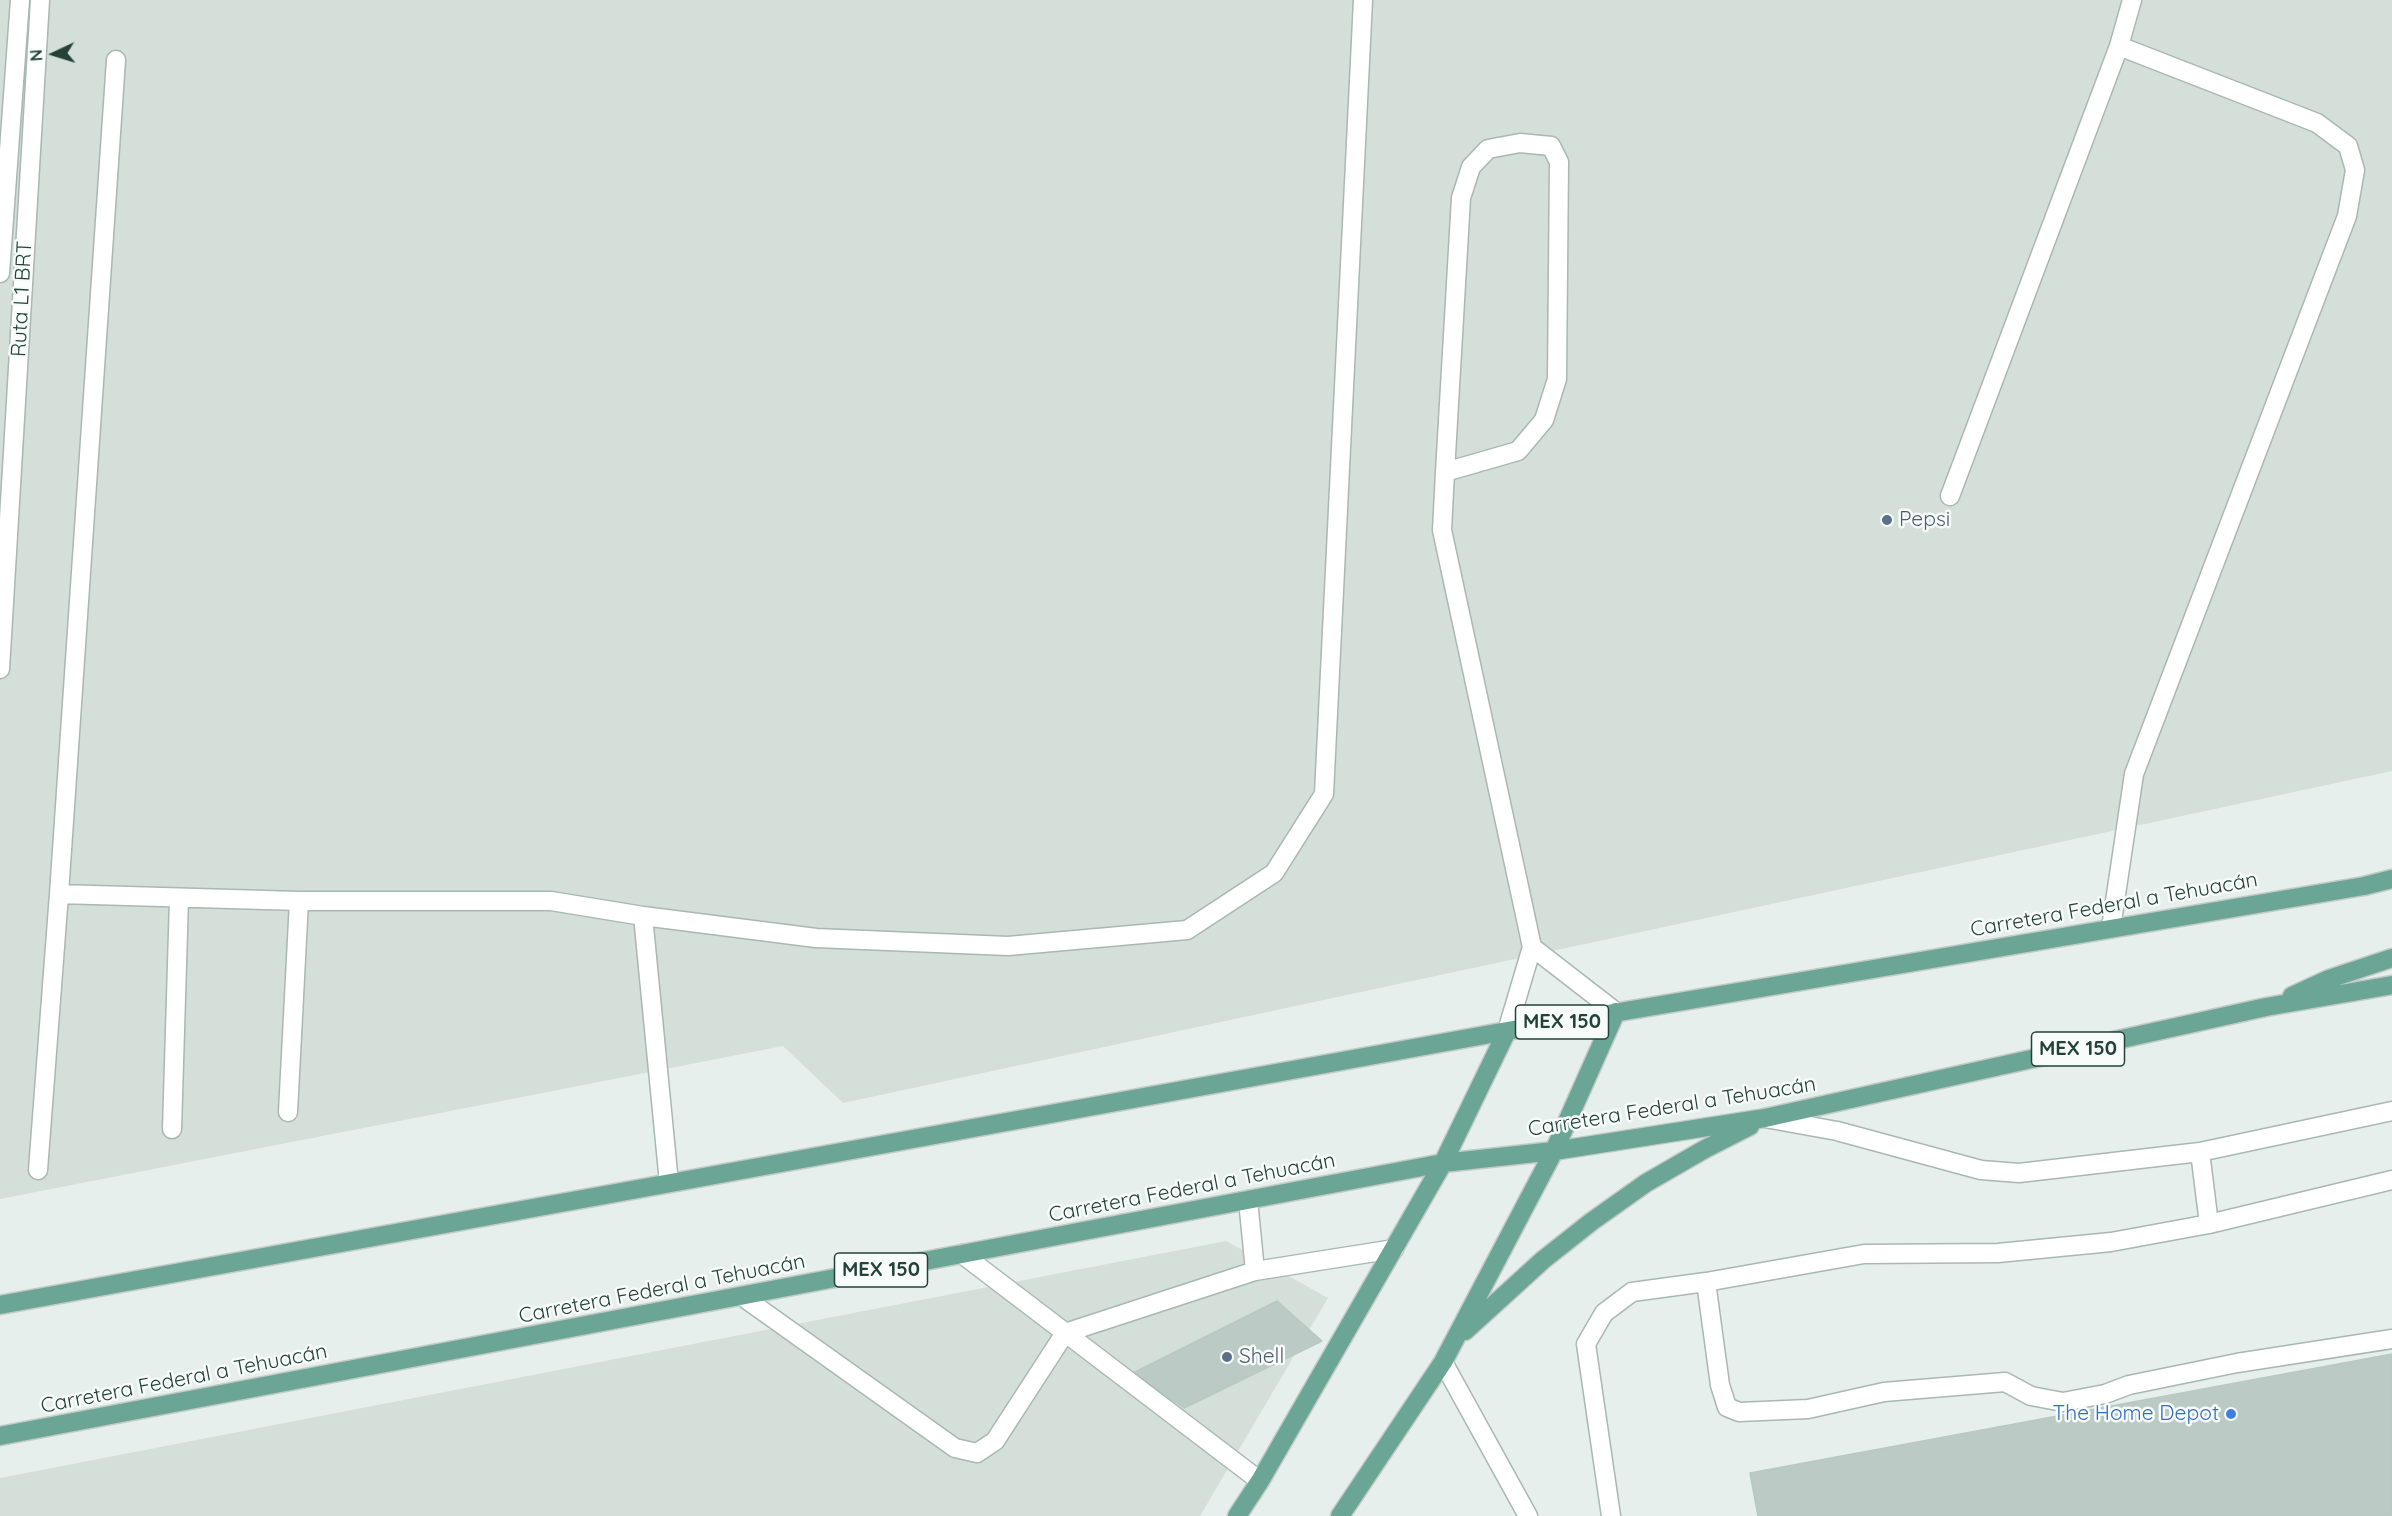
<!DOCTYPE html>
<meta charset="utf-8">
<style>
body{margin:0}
#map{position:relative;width:2392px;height:1516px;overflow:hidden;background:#e6efeb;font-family:Quicksand,sans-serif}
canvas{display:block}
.north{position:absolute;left:24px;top:24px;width:60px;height:60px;-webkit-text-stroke:4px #f7fbf9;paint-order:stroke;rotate:266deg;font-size:16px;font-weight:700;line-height:24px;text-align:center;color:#24423a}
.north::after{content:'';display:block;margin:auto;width:21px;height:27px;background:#24423a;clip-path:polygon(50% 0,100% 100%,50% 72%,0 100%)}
</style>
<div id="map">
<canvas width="2392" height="1516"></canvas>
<div class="north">N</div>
</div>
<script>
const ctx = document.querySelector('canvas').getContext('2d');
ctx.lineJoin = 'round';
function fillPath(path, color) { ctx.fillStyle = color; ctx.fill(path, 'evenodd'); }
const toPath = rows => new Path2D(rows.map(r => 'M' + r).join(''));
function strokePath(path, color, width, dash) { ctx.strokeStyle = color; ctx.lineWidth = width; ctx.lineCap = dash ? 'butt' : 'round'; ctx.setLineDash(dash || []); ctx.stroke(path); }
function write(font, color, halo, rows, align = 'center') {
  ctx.font = font + ' Quicksand,sans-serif'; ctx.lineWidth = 5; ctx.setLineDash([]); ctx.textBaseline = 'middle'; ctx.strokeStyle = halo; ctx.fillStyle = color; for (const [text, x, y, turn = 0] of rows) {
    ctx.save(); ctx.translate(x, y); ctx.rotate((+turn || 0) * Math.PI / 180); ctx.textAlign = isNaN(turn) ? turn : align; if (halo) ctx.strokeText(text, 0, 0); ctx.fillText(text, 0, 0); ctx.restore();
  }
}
fillPath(toPath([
 [0,0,2392,0,2392,771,843,1103,783,1046,0,1199],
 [1226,1241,1328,1298,1200,1516,0,1516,0,1478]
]), '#d4dfda');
const building = toPath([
 [1277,1301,1322,1341,1184,1408,1133,1373,1277,1301],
 [2392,1354,2392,1516,1758,1516,1750,1473,2392,1354]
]);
fillPath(building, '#bbcac4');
strokePath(building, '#b8c9c2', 1.5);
const lane = toPath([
 [0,273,20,0],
 [1445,472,1518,451,1544,420,1557,379,1559,162,1551,146,1520,143,1488,149,1471,167,1461,198,1445,472,1442,530,1532,947,1507,1031],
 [1950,496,2119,46,2132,0],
 [0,669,40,0],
 [59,894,116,60],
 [643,916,816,938,1008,946,1187,930,1274,873,1324,794,1363,0],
 [2111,928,2134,774,2347,216,2355,170,2348,146,2317,123,2119,46],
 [1532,947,1616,1012],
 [288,1112,299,901],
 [1765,1118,1837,1131,1981,1170,2019,1173,2200,1152,2392,1111],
 [172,1129,179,899],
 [2200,1152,2209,1224,2392,1180],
 [38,1170,59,894,299,901,551,901,643,916,669,1183],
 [1248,1200,1255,1271],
 [962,1254,1260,1481],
 [1706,1282,1720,1385,1727,1407,1739,1412,1808,1409,1884,1392,2005,1382,2031,1396,2063,1402,2105,1394,2129,1385,2237,1363,2392,1339],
 [743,1297,955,1448,977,1453,995,1441,1065,1333,1255,1271,1394,1249],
 [1443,1362,1528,1516],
 [1611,1516,1586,1344,1604,1313,1632,1292,1706,1282,1864,1254,1998,1253,2111,1242,2209,1224]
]);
const primary = toPath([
 [2292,996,2329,979,2392,958],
 [0,1305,1507,1031,2364,886,2392,879],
 [1465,1331,1543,1260,1591,1222,1646,1183,1705,1149,1750,1126],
 [0,1436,1443,1163,1554,1151,1765,1118,2266,1007,2392,985],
 [1237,1516,1260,1481,1443,1163,1507,1031],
 [1340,1516,1443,1362,1554,1151,1616,1012]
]);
strokePath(lane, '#a8b8b2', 21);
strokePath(primary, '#c2cac8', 21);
strokePath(lane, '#fff', 18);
strokePath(primary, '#6aa596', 18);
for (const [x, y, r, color] of [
 [1887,520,6,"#5c6f8a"],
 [1227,1357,6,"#5c6f8a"],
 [2231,1414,6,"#3f7fe0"]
]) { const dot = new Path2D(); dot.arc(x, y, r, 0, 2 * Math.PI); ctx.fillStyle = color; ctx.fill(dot); strokePath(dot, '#f7fbf9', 2); }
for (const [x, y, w] of [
 [1562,1022,93],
 [2078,1049,93],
 [881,1270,93]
]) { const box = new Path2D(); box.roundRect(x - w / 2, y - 17, w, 34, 4.5); ctx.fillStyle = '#f7fbf9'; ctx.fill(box); strokePath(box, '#24423a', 1.5); }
write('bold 20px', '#24423a', null, [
 ["MEX 150",1562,1022],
 ["MEX 150",2078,1049],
 ["MEX 150",881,1270]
]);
write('21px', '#24423a', '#f7fbf9', [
 ["Ruta L1 BRT",22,299,-87],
 ["Carretera Federal a Tehuacán",2114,905,-10],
 ["Carretera Federal a Tehuacán",1672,1107,-9],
 ["Carretera Federal a Tehuacán",1192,1188,-11],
 ["Carretera Federal a Tehuacán",662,1289,-11],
 ["Carretera Federal a Tehuacán",184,1379,-11]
]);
write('21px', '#4e5e75', '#f7fbf9', [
 ["Pepsi",1899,520],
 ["Shell",1239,1357]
], 'left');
write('21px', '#366cbe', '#f7fbf9', [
 ["The Home Depot",2219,1414]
], 'right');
</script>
